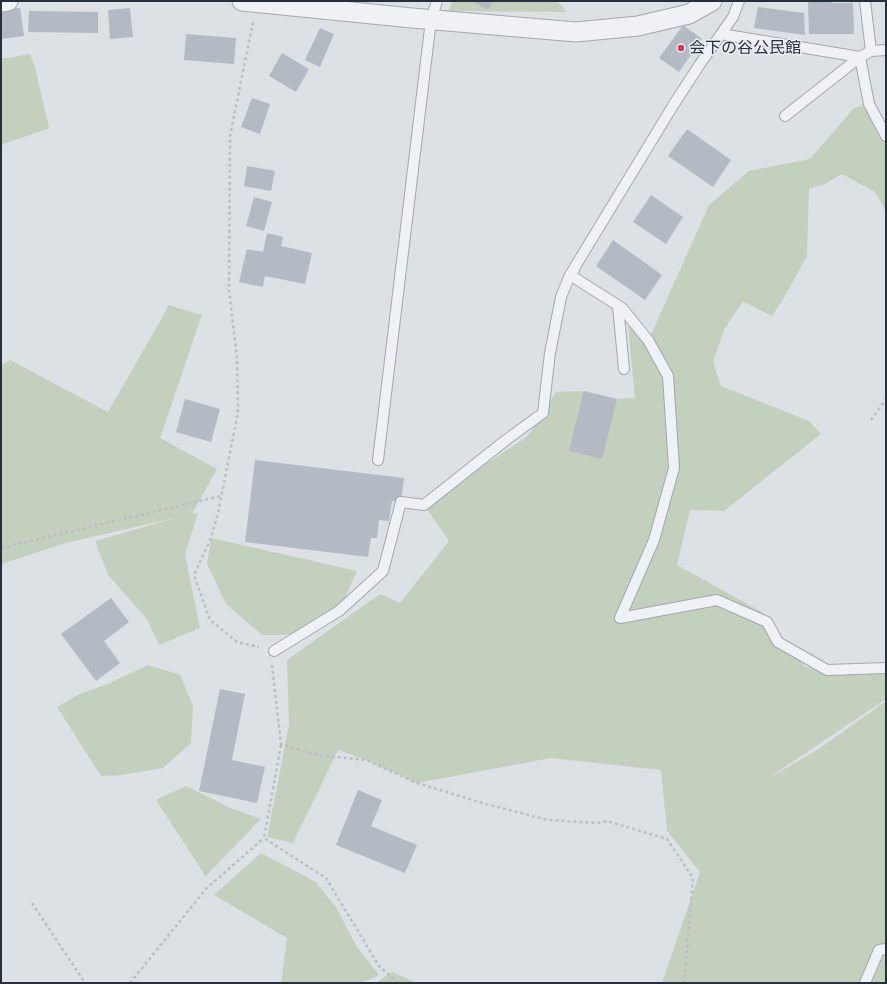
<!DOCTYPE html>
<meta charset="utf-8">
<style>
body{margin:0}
#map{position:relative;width:887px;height:984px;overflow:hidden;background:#dce1e6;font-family:"Alegreya Sans",sans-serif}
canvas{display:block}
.frame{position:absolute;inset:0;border:2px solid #262f3c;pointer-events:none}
</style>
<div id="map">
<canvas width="887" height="984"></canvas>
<div class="frame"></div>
</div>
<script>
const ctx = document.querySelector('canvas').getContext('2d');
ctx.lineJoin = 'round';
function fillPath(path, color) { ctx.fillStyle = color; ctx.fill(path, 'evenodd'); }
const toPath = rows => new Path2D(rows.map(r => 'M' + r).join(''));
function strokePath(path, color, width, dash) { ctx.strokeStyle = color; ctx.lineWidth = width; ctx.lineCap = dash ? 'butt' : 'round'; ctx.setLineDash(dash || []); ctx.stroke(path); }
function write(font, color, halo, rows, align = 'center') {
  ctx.font = font + ' "Alegreya Sans","Noto Sans JP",sans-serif'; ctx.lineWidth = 3; ctx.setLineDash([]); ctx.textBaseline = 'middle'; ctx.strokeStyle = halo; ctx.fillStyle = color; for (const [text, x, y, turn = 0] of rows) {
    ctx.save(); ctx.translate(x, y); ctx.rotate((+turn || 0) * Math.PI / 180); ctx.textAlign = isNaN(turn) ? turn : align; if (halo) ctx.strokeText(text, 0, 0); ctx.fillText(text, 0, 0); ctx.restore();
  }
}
fillPath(toPath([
 [452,1,557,1,567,12,449,11],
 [30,54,35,67,49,128,1,145,1,59],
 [869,104,886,130,886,212,875,192,842,174,825,184,809,189,807,256,782,301,772,316,743,301,724,330,713,362,721,386,809,421,821,434,724,511,690,510,677,565,762,612,805,667,823,670,886,667,886,699,764,781,817,750,886,701,886,983,662,983,700,872,667,831,661,770,551,758,417,783,366,760,338,750,293,843,267,837,289,725,287,660,380,594,400,603,449,541,424,505,528,436,556,392,584,391,617,399,635,398,628,324,649,339,709,205,749,171,810,159,854,108],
 [168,305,202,315,160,438,217,469,192,514,198,513,185,554,200,628,159,645,147,619,108,575,95,541,179,517,66,543,1,564,1,366,10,360,108,412,163,316],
 [211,538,357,571,339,611,301,635,262,635,226,604,207,564],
 [148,665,180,675,193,706,191,743,163,768,122,775,101,776,57,707,80,694,110,683],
 [186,786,233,809,261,819,205,877,203,872,156,800],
 [261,853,316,882,337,909,357,947,379,975,362,983,281,983,287,938,214,895],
 [392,972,417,983,376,983]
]), '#c3d0bd');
fillPath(toPath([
 [472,1,493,1,488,10],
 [808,1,830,1,832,3,853,3,854,34,809,34],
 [758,7,804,13,805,35,754,28],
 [20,8,24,36,1,39,1,10],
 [130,8,133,37,110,39,108,10],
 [29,11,98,12,98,33,28,32],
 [683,25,702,39,679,72,659,58],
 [320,28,334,34,320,67,305,60],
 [186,34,236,38,234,64,184,60],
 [282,53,309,69,296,92,269,76],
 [252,98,270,104,260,134,241,127],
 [687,129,731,160,713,187,668,156],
 [247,166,275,171,271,191,244,186],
 [651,195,683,217,666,244,633,222],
 [254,197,272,202,264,231,246,226],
 [267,233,283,237,281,246,312,253,305,284,265,276,263,287,239,282,247,249,263,252],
 [613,240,662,275,645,300,596,266],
 [584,391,617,399,602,459,569,451],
 [185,399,220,409,211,442,176,432],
 [255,460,404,478,401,502,392,501,389,521,379,520,377,538,371,538,368,557,245,542],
 [111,598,129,622,104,641,120,663,96,681,61,634],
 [220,689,245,694,232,760,265,767,257,803,199,791],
 [358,790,382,800,371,826,417,845,405,873,336,845]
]), '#b3bac3');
const lane = toPath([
 [739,1,733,17,700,64,674,104,570,275,622,308,648,340,668,376,674,468,654,540,620,618,717,600,767,622,778,642,827,670,886,668],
 [721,34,860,57,871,51,865,1],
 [871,51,886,50],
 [785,116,860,57,869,104,886,136],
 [618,306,624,369],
 [378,460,431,20,437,1],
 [274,651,339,611,383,571,401,502,424,505,506,440,543,413,550,353,561,297,570,275,574,270],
 [865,983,879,950,886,949]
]);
const street = toPath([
 [242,1,412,18,576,32,638,26,689,14,712,1],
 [1,2,8,1]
]);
strokePath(lane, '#a2a8b0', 12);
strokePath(street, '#a2a8b0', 21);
strokePath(toPath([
 [253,22,230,136,229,290,237,358,238,412,218,513,211,538,194,575,210,620,237,642,259,647],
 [871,420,886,399],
 [1,548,221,496],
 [272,665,281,744,317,755,366,760,417,783,486,804,548,820,597,823,607,821,667,839,693,878,684,983],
 [281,745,264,838,326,878,379,966,398,983],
 [32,903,85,983],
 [130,983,206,889,264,838]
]), '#babfc5', 2.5, [3, 3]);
strokePath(lane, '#eef1f5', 10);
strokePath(street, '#eef1f5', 19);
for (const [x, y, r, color] of [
 [681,48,4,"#ce3e5d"]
]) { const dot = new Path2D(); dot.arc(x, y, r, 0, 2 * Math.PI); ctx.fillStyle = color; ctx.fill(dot); strokePath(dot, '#ebeff4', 1.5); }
write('16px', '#262f3c', '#ebeff4', [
 ["会下の谷公民館",689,48]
], 'left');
</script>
